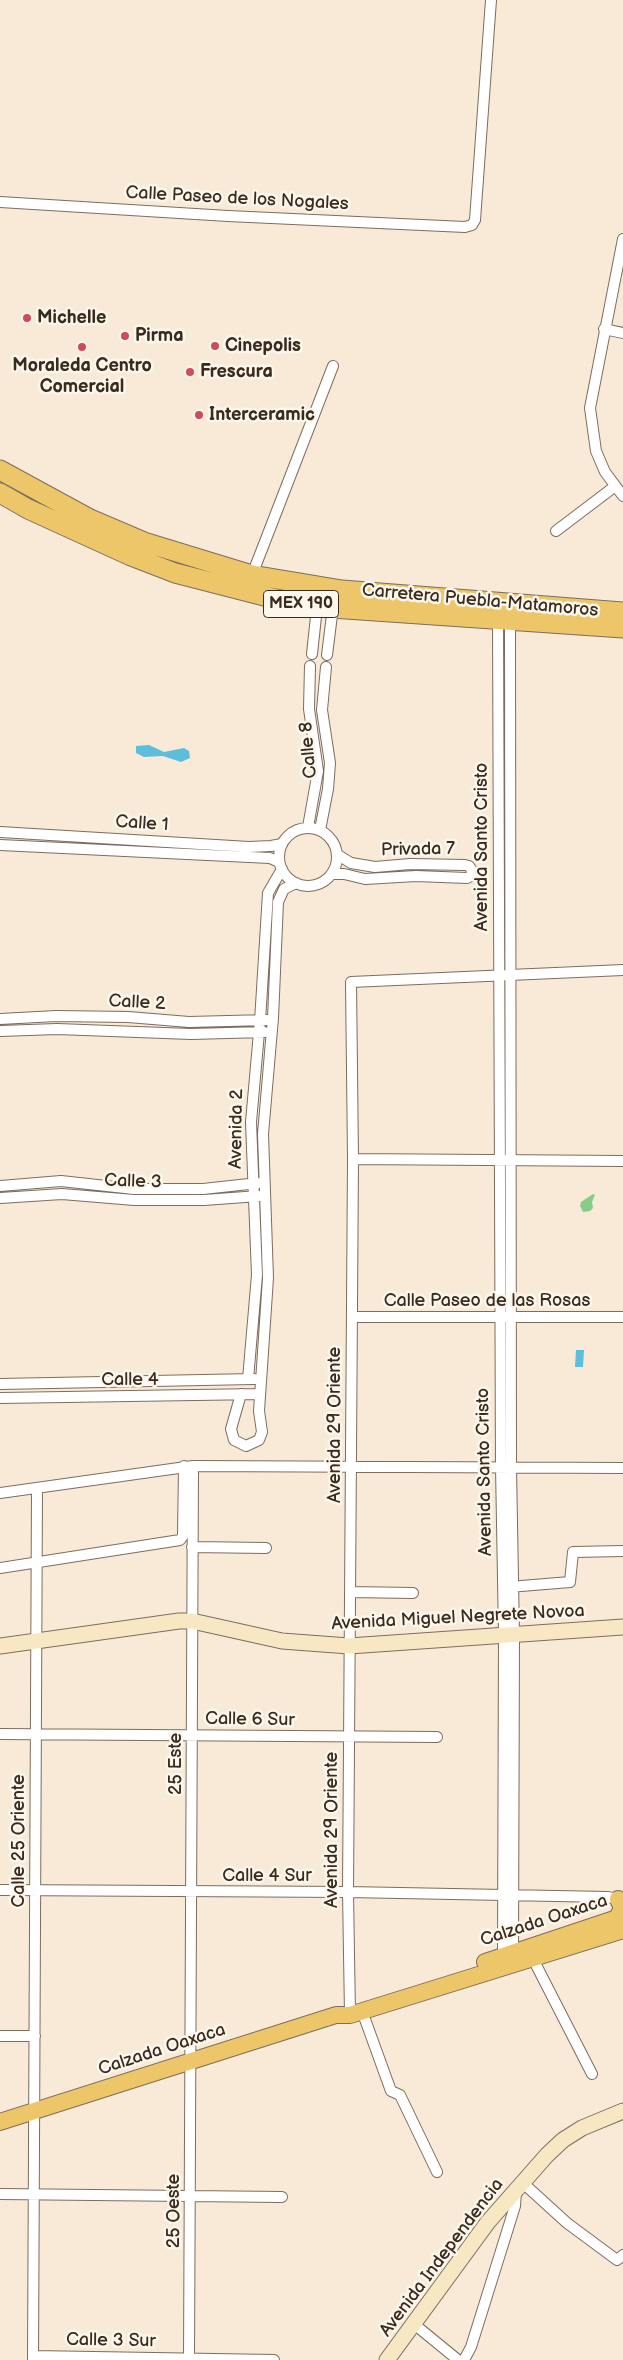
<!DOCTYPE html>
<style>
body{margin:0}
canvas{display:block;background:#f8ead7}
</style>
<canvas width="623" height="2360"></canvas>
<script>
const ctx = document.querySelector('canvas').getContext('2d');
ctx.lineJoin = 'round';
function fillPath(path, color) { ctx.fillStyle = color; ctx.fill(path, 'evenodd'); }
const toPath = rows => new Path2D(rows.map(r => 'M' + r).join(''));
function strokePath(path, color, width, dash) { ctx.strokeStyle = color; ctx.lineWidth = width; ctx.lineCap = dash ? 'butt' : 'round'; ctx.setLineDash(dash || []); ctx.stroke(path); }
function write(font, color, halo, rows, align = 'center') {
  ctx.font = font + ' "Balsamiq Sans",sans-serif'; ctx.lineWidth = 5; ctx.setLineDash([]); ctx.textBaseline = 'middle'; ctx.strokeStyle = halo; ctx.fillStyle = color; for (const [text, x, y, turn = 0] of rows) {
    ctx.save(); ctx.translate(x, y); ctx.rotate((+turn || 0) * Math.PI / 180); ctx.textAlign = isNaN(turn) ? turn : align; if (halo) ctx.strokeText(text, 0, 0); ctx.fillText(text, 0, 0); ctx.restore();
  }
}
fillPath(toPath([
 [593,1194,595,1195,592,1202,593,1208,590,1211,583,1212,580,1206,581,1202]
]), '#86cd88');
fillPath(toPath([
 [149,745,164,752,184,748,189,751,190,758,181,762,163,756,144,757,136,753,136,746],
 [576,1350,584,1350,583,1367,575,1367]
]), '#5dbedb');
const street = toPath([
 [0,202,228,216,465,227,472,225,475,220,491,0],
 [623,239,590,408,596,451,605,472,623,496],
 [604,329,623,333],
 [556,531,614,487],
 [252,575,333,366],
 [498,619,501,1467,504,1635,503,1956],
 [510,620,511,1467,514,1634,513,1953],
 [312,654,317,607],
 [327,655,333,607],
 [308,827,318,771,309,709,310,666],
 '279 857a29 29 0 1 1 58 0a29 29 0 1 1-58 0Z',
 [320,830,328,789,330,763,322,710,326,667],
 [0,832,249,847,271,846,282,844],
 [0,845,270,858,279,862],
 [332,874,344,874,365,879,416,876,467,878,471,876,473,872,469,866,465,865,410,864,375,867,351,863,338,855],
 [0,1019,56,1016,128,1017,189,1022,267,1020],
 [0,1031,57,1029,191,1034,264,1032],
 [353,1159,623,1161],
 [0,1186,61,1181,134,1189,203,1189,258,1183],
 [0,1198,62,1194,134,1200,204,1200,259,1196],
 [352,1317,623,1317],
 [248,1379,257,1275,251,1122,260,1021,268,893,282,869],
 [0,1384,254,1379],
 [241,1394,231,1429,234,1440,246,1446,259,1440,262,1432,259,1411,268,1278,263,1134,273,1018,278,902,284,889,296,883],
 [0,1398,260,1394],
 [0,1493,193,1466,623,1468],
 [192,1547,266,1548],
 [0,1568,180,1540,183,1536,184,1466],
 [509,1587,570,1582,573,1552,623,1551],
 [350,1592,413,1593],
 [0,1734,437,1737],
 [0,1890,348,1892,608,1897,622,1900],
 [533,1959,592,2074],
 [362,2011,391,2091,400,2095,437,2172],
 [350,2015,348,1892,353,1159,351,982,623,970],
 [0,2036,35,2036],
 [523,2183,567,2223,617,2260,623,2255],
 [0,2194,282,2197],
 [414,2324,458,2360],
 [33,2356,274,2360],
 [33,2360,37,1488],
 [189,2360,193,1466],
 [464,2360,471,2347,515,2206,516,2192]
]);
const secondary = toPath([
 [0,1646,179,1621,192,1621,282,1641,349,1646,623,1627],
 [387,2360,488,2222,547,2155,563,2140,582,2128,623,2111]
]);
const primary = toPath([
 [617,1918,622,1908,618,1899],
 [485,1962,623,1916],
 [0,2122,336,2015,350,2015,623,1930]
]);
const highway = toPath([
 [0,470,90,519,144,542,252,575,342,590,623,612],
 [0,493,28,509,131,556,175,573,280,600,317,607,623,628]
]);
strokePath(street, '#7d6d5f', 12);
strokePath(secondary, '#7d6d5f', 17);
strokePath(primary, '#7d6d5f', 18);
strokePath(highway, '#7d6d5f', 21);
strokePath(street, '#fff', 10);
strokePath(secondary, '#f7e8c3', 15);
strokePath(primary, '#ecc669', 16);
strokePath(highway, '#ecc669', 19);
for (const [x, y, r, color] of [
 [27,318,5,"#d1495b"],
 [125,336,5,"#d1495b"],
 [215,346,5,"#d1495b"],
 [82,347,5,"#d1495b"],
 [190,372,5,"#d1495b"],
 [199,415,5,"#d1495b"]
]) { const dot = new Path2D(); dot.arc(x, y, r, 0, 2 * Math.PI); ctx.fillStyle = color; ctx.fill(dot); strokePath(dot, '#fbf7ec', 2); }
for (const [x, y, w] of [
 [301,604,75]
]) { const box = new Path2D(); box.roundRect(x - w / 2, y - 13.5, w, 27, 4); ctx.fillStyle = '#fbf7ec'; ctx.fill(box); strokePath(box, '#3b2a1e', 1); }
write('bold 16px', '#3b2a1e', null, [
 ["MEX 190",301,604]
]);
write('18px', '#3b2a1e', '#fbf7ec', [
 ["Calle Paseo de los Nogales",237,199,3],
 ["Carretera Puebla-Matamoros",480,601,5],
 ["Calle 8",309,750,-95],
 ["Calle 1",142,824,4],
 ["Avenida Santo Cristo",482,847,-90],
 ["Privada 7",418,850,-1],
 ["Calle 2",137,1003,3],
 ["Avenida 2",237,1129,-89],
 ["Calle 3",133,1182,2],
 ["Calle Paseo de las Rosas",487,1301],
 ["Calle 4",130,1380],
 ["Avenida 29 Oriente",335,1425,-90],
 ["Avenida Santo Cristo",485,1472,-91],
 ["Avenida Miguel Negrete Novoa",458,1618,-3],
 ["Calle 6 Sur",250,1720,1],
 ["25 Este",176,1764,-90],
 ["Avenida 29 Oriente",332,1830,-90],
 ["Calle 25 Oriente",19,1841,-90],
 ["Calle 4 Sur",267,1876],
 ["Calzada Oaxaca",544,1921,-18],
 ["Calzada Oaxaca",162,2050,-18],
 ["25 Oeste",174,2211,-90],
 ["Avenida Independencia",442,2258,-53],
 ["Calle 3 Sur",111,2341,1]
]);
write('bold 18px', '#3b2a1e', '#fbf7ec', [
 ["Michelle",37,318],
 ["Pirma",135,336],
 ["Cinepolis",225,346],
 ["Moraleda Centro",82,366,"center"],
 ["Comercial",82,387,"center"],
 ["Frescura",200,372],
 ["Interceramic",209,415]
], 'left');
</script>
